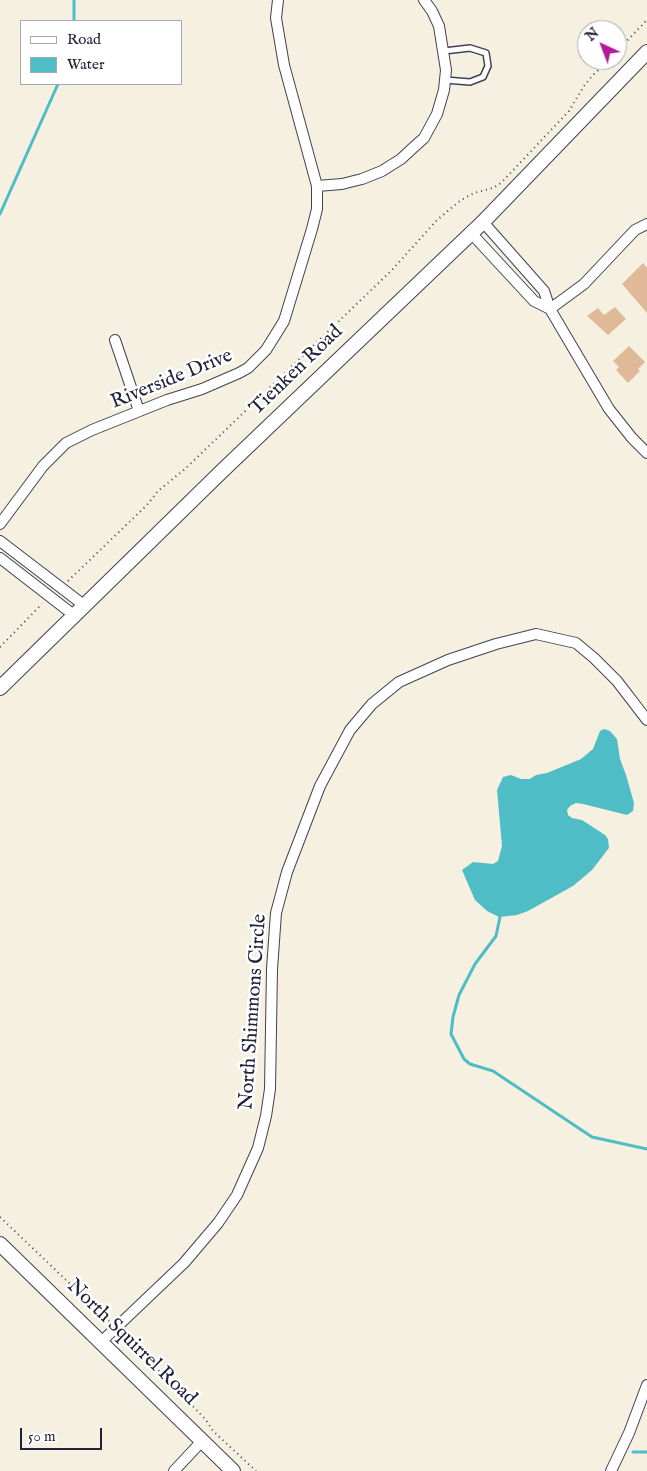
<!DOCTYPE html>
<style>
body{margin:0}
#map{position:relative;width:647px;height:1471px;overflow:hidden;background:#f6f0e1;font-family:"IM FELL English",serif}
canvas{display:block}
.legend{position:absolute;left:20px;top:20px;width:162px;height:65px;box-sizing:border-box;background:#fff;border:1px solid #a7a7b1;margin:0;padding:6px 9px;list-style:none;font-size:15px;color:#22223b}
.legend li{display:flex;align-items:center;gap:10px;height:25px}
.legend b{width:25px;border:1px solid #a7a7b1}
.north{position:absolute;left:577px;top:20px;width:50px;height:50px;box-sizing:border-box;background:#fff;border:1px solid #a7a7b1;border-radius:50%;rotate:317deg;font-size:14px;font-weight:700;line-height:20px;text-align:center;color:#22223b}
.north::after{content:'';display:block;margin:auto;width:18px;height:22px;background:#b5179e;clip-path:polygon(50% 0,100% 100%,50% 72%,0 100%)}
.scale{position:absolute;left:20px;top:1428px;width:82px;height:22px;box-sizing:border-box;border:2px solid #22223b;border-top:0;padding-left:6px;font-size:15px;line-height:18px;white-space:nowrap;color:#22223b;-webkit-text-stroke:4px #fff;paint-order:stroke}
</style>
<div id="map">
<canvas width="647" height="1471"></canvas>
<ul class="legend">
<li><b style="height:6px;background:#fff"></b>Road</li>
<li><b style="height:14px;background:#4fbdc5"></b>Water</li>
</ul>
<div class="north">N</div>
<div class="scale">50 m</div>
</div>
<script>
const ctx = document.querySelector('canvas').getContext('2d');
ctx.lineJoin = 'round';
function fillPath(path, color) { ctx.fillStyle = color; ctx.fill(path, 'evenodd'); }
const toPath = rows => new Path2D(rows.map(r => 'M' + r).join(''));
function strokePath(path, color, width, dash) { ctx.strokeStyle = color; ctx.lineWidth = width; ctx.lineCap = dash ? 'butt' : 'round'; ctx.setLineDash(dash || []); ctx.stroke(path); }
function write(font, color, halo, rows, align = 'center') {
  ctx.font = font + ' "IM FELL English",serif'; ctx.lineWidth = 5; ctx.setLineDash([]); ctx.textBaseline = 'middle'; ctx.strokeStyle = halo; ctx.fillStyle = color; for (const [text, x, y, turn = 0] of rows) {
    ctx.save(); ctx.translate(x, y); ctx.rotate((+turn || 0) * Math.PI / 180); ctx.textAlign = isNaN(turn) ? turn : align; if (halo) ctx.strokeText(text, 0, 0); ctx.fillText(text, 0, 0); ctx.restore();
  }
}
fillPath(toPath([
 [604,729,610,731,617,739,620,759,626,775,634,803,633,811,627,815,583,804,576,803,570,806,567,810,568,815,572,818,582,820,605,835,608,839,609,848,592,870,573,886,528,911,517,915,499,917,487,911,475,900,462,870,473,862,493,864,498,861,502,846,497,790,503,777,511,775,521,779,530,779,536,775,547,773,581,759,593,749,600,731]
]), '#4fbdc5');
strokePath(toPath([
 [74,0,74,21],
 [0,214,58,84],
 [500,917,496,936,475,964,459,995,453,1017,451,1034,464,1059,470,1064,493,1071,592,1137,647,1149],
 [633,1452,647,1452]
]), '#4fbdc5', 3);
fillPath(toPath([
 [643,263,647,268,647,313,622,284],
 [615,307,626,319,608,335,587,316,598,308,604,315],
 [629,346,645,362,638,369,640,371,628,383,616,370,619,367,613,361]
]), '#e0b999');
const lane = toPath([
 [444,51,470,48,486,53,488,66,483,77,470,82,445,80]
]);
const street = toPath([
 [317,186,342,184,362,179,382,171,401,159,415,146,424,138,437,114,444,90,446,70,439,26,432,11,424,0],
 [483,222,544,291,550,309,609,409,632,438,647,453],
 [471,233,534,301,550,309],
 [550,309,584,284,635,230,647,224],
 [115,340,139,411],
 [0,524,43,466,66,443,92,430,167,400,202,389,239,373,248,368,266,350,284,321,312,229,317,209,317,186,284,65,276,18,278,0],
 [0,541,85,606],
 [0,558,75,616],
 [101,1342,184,1263,218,1223,237,1195,258,1148,266,1116,270,1089,272,969,276,913,287,872,320,786,350,730,372,704,399,682,448,660,496,644,536,634,576,643,594,658,617,681,647,720],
 [174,1471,202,1441],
 [611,1471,629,1433,647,1385]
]);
const secondary = toPath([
 [0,688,221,472,483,222,647,52],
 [0,1244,233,1471]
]);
strokePath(lane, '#424154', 8);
strokePath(street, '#424154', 12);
strokePath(secondary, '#424154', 16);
strokePath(toPath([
 [617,51,647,20],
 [68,581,147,505,158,491,185,469,391,271,437,220,461,200,474,193,493,188,501,183,569,111,584,86,592,76,609,60],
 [0,647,42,604],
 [0,1217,109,1321],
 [123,1335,164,1376,206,1420,213,1431,256,1471]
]), '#424154', 2, [1, 4]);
strokePath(lane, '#fff', 5);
strokePath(street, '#fff', 10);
strokePath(secondary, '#fff', 14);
write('20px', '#22223b', '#fff', [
 ["Tienken Road",297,371,-44],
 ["Riverside Drive",172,380,-22],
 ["North Shimmons Circle",254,1012,-86],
 ["North Squirrel Road",131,1343,44]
]);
</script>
